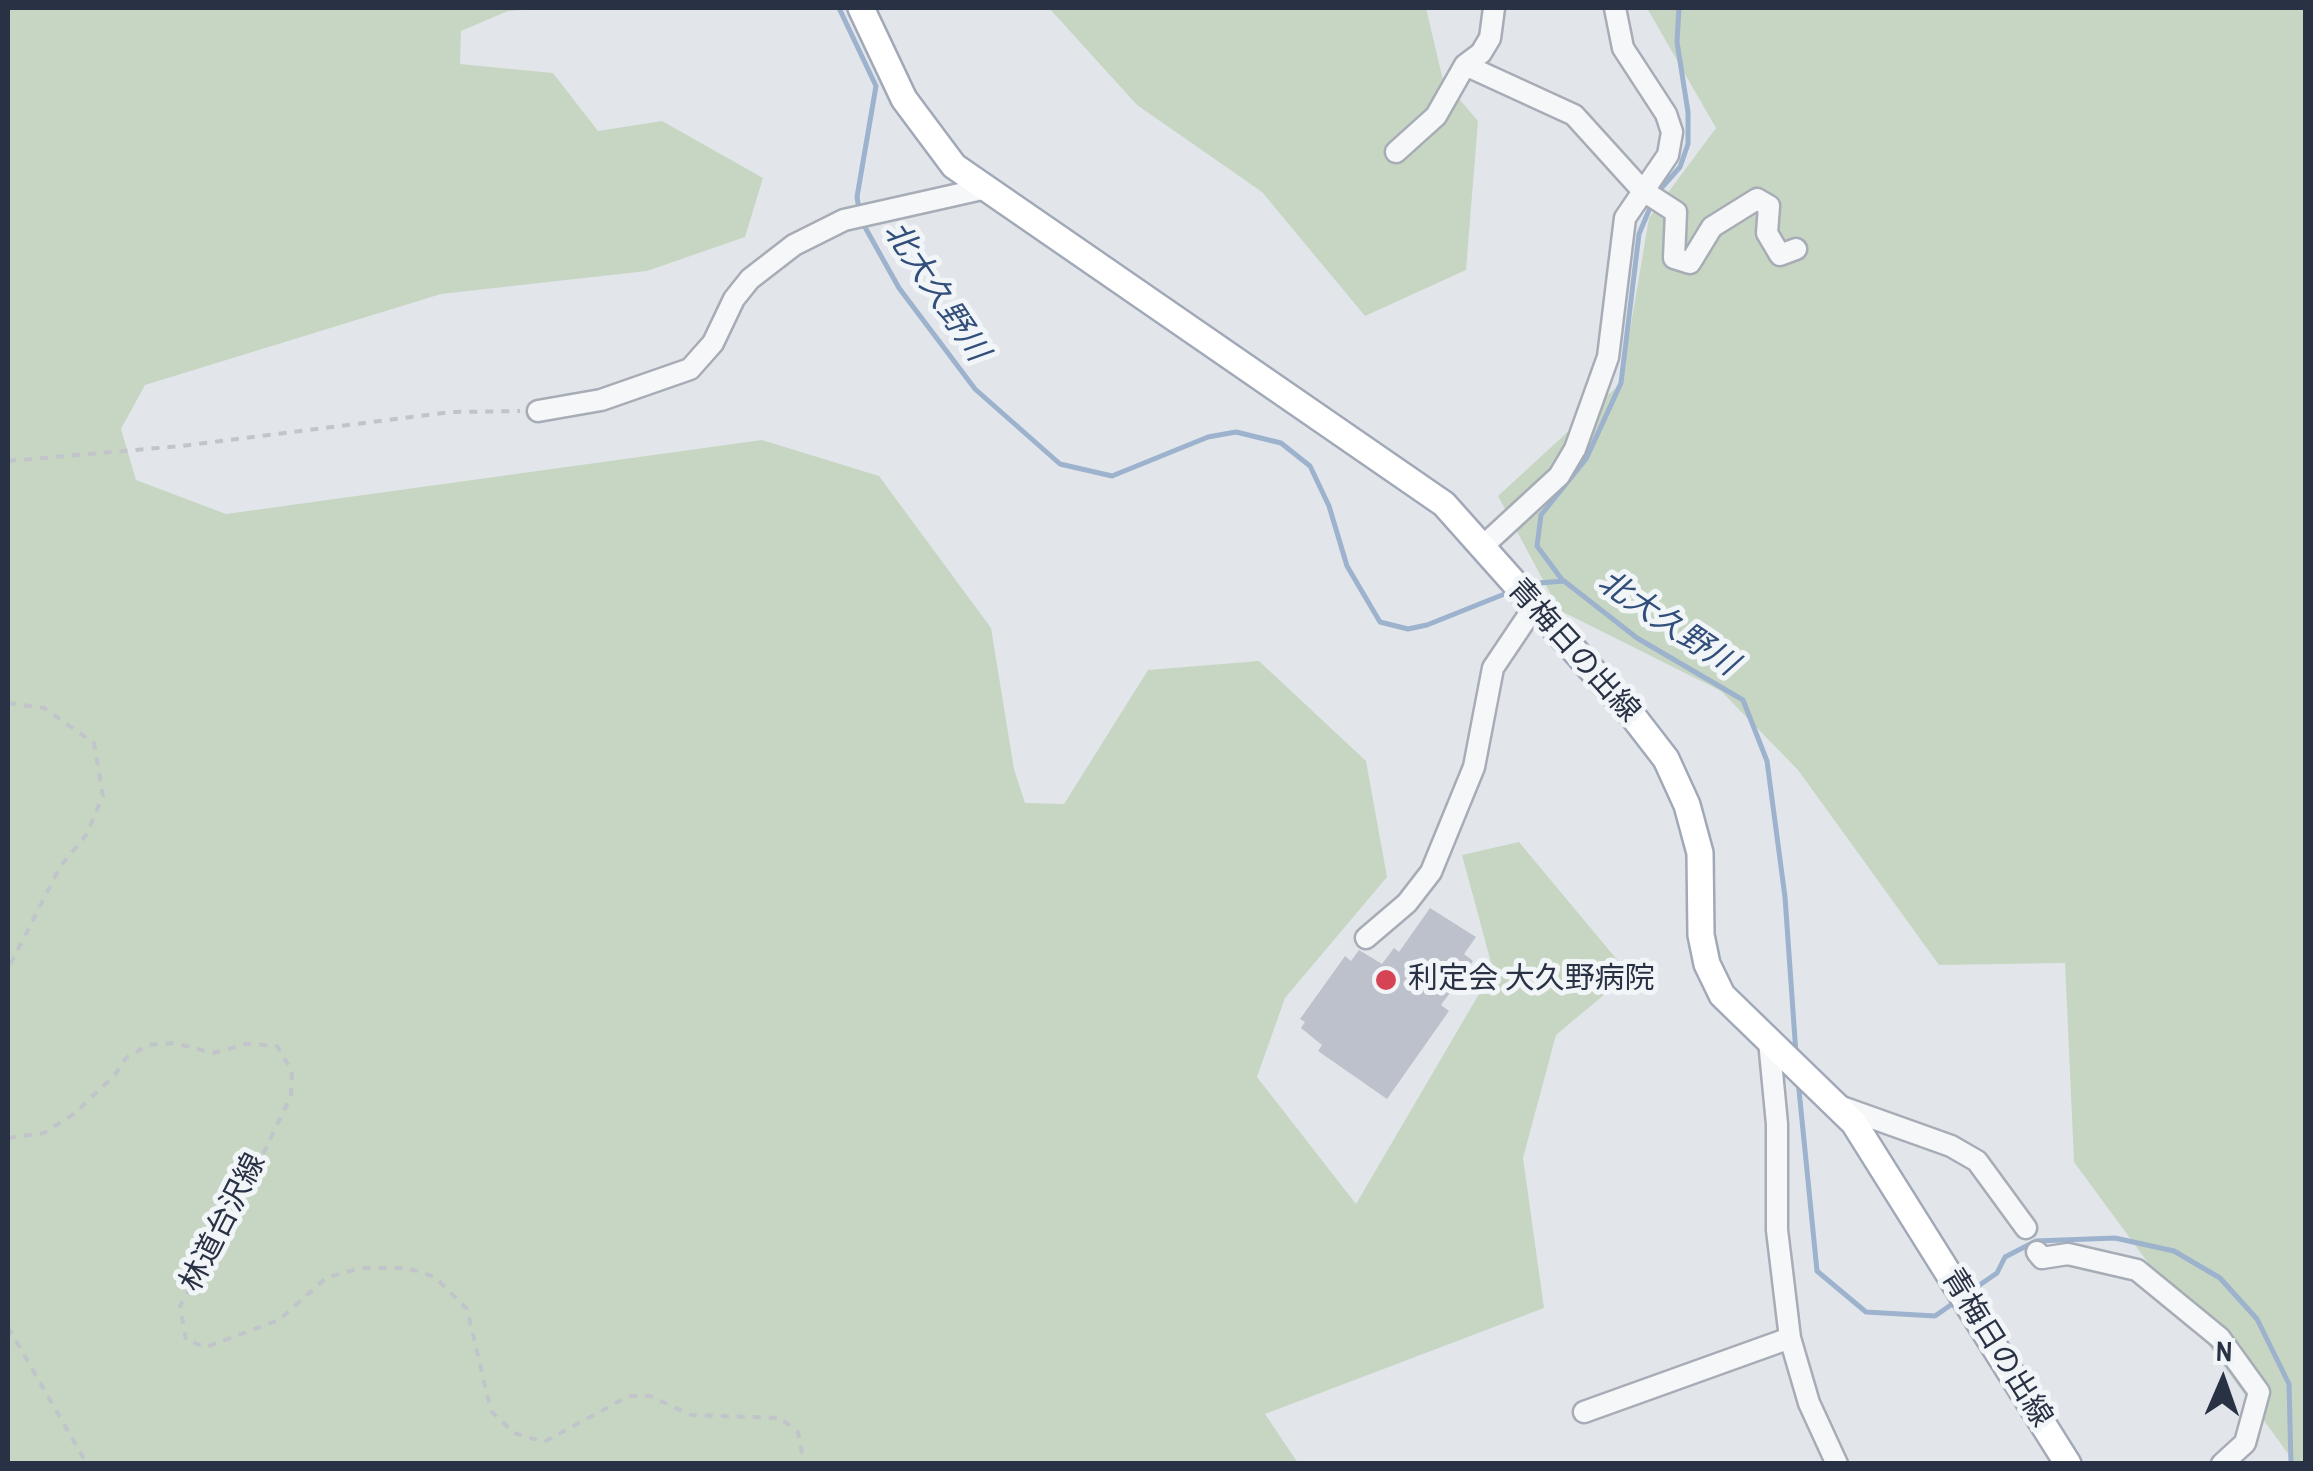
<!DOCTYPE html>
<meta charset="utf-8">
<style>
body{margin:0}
#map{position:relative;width:2313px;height:1471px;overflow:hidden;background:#e2e6eb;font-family:"Archivo Narrow",sans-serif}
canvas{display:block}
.frame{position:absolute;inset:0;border:10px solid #293244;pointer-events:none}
.north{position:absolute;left:2173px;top:1331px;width:100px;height:100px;-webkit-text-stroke:8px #f2f5f8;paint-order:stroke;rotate:2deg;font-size:28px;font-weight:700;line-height:40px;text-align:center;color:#293244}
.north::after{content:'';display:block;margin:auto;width:35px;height:45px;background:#293244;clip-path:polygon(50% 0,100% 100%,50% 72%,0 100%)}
</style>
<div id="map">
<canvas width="2313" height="1471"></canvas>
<div class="frame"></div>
<div class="north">N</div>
</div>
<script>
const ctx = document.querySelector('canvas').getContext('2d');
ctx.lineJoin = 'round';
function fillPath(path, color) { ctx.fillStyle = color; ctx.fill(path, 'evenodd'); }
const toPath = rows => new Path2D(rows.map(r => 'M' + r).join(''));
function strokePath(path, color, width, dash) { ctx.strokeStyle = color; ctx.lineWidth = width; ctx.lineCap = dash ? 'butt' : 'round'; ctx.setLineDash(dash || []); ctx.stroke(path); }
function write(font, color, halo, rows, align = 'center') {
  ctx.font = font + ' "Archivo Narrow","Noto Sans JP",sans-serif'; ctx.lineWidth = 10; ctx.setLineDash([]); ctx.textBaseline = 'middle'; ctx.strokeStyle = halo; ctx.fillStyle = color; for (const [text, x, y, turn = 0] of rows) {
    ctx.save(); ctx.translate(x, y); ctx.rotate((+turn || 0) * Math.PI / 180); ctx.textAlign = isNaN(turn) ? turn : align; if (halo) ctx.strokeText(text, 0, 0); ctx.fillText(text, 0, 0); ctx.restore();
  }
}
fillPath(toPath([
 [8,8,556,8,508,11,461,31,460,64,553,73,598,131,662,121,763,178,745,237,647,271,441,294,145,385,121,429,136,480,226,514,762,440,879,476,991,628,1014,769,1025,803,1064,804,1148,670,1259,661,1366,761,1387,877,1285,998,1257,1077,1356,1204,1493,970,1462,855,1519,842,1629,974,1556,1035,1523,1158,1544,1308,1265,1414,1298,1463,8,1463],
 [1049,8,1426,8,1443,80,1478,121,1466,270,1365,316,1262,192,1137,105],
 [1647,8,2305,8,2305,1463,2295,1463,2074,1162,2065,963,1939,965,1798,770,1721,691,1559,610,1498,496,1621,383,1649,218,1716,128]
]), '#c7d6c3');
strokePath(toPath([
 [839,8,876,86,857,197,859,209],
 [1657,193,1680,167,1688,144,1688,112,1677,42,1679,8],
 [861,220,899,288,975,389,1060,464,1112,476,1208,437,1236,432,1281,443,1310,466,1329,506,1347,566,1380,622,1408,629,1427,625,1512,591],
 [1563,581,1537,546,1541,515,1586,459,1621,383,1639,234,1652,203],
 [1526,584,1564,581,1637,638,1743,700,1767,761,1785,897,1796,1054],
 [1798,1080,1817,1271,1866,1312,1935,1316,1955,1302],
 [1968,1293,1997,1273,2005,1257,2036,1241,2115,1238,2174,1251,2220,1278,2257,1319,2289,1384,2291,1464]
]), '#9cb2cd', 5);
fillPath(toPath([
 [1430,908,1476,937,1464,954,1473,961,1441,1005,1449,1011,1387,1099,1318,1051,1322,1045,1301,1028,1305,1022,1300,1019,1345,956,1351,961,1359,950,1382,964,1394,948,1399,952]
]), '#bcc1cb');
const minor = toPath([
 [1465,65,1481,53,1490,38,1494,8],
 [1396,152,1436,116,1465,65,1574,115,1642,190,1676,212,1674,258,1690,263,1712,227,1757,199,1769,206,1767,233,1780,255,1796,249],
 [538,411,601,400,690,369,713,343,734,299,750,279,794,245,844,220,982,189],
 [1482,547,1559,476,1575,449,1608,357,1625,218,1668,155,1672,132,1666,114,1623,48,1615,8],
 [1366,938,1407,903,1431,872,1474,767,1493,668,1534,607],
 [1769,1041,1777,1124,1777,1230,1790,1338,1809,1403,1837,1464],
 [1839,1106,1951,1146,1977,1161,2026,1228],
 [2037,1252,2042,1258,2068,1254,2137,1270,2220,1338,2259,1392,2245,1443,2222,1464],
 [1584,1412,1790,1338]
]);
const major = toPath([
 [861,8,904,99,954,166,1444,504,1632,715,1666,759,1687,805,1700,853,1701,935,1707,964,1722,995,1854,1123,2068,1464]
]);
strokePath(minor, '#a7acb6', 25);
strokePath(major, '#a1a9b8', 30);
strokePath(toPath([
 [8,461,181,446,452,412,520,411],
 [8,703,44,708,94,743,103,796,86,835,60,867,8,969],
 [8,1138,44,1133,75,1113,115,1075,126,1058,148,1045,175,1043,213,1053,246,1044,277,1046,292,1071,291,1096,240,1202,180,1306,186,1340,206,1347,279,1320,326,1278,361,1268,407,1268,435,1277,467,1309,491,1411,514,1433,544,1442,629,1396,650,1396,691,1415,780,1418,798,1432,804,1464],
 [8,1327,87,1464]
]), '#c1c4ca', 4, [8, 8]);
strokePath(minor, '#f6f7f9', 20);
strokePath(major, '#fff', 25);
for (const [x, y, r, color] of [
 [1386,980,12,"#d54354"]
]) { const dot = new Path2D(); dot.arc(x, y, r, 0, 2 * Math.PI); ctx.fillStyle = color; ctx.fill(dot); strokePath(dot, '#f2f5f8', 4); }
write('30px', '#293244', '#f2f5f8', [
 ["青梅日の出線",1573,651,48],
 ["林道台沢線",224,1223,-63],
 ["青梅日の出線",1996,1348,58]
]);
write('30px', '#293244', '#f2f5f8', [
 ["利定会 大久野病院",1408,980]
], 'left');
write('italic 32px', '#314f7a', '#f2f5f8', [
 ["北大久野川",935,292,56],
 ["北大久野川",1667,624,34]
]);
</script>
